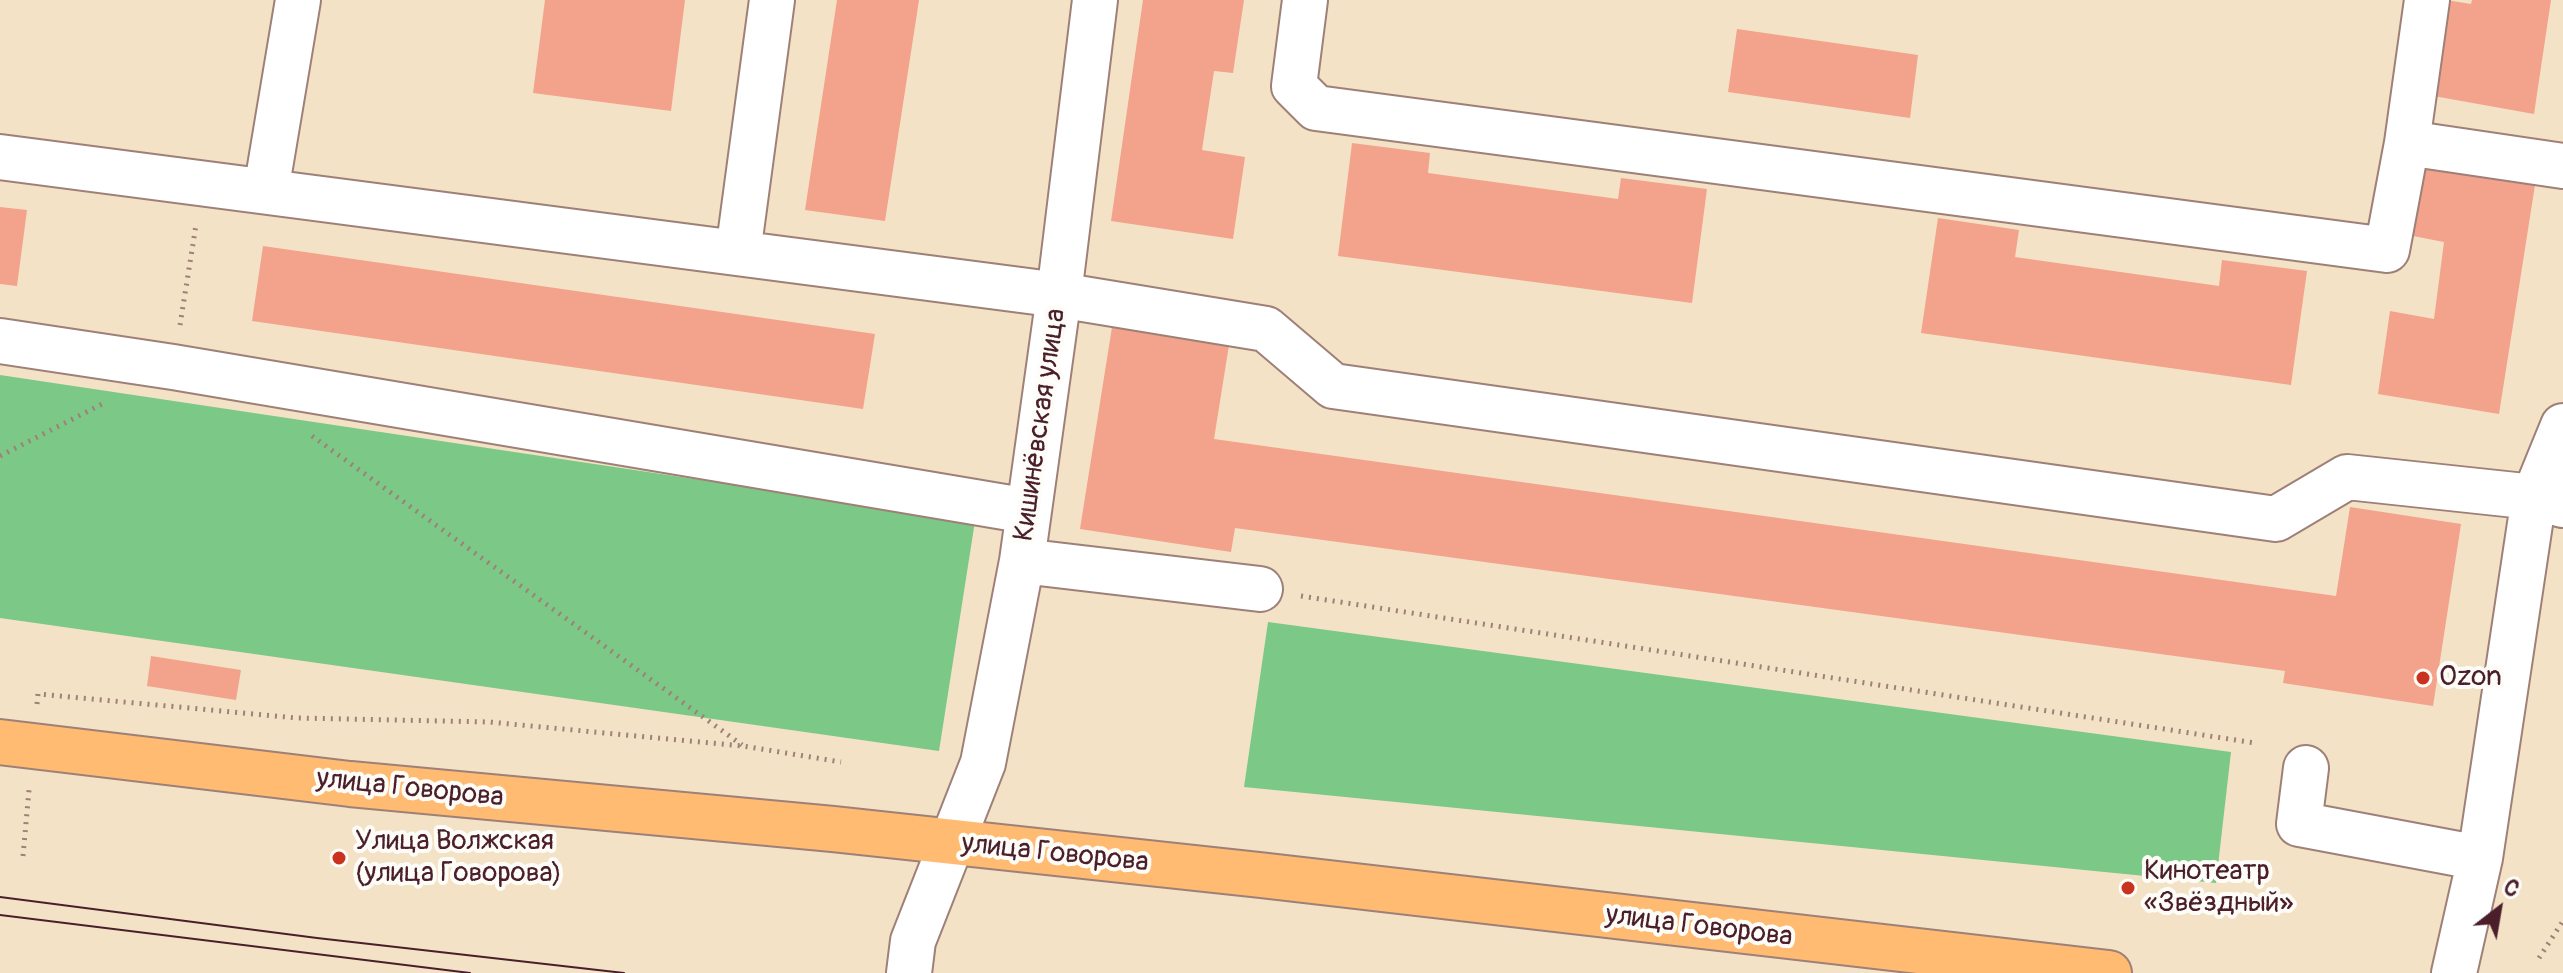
<!DOCTYPE html>
<meta charset="utf-8">
<style>
body{margin:0}
#map{position:relative;width:2563px;height:973px;overflow:hidden;background:#f3e2c6;font-family:Pangolin,sans-serif}
canvas{display:block}
.north{position:absolute;left:2459px;top:869px;width:80px;height:80px;-webkit-text-stroke:6px #fdfcf7;paint-order:stroke;rotate:31deg;font-size:22px;font-weight:700;line-height:32px;text-align:center;color:#4a1f2b}
.north::after{content:'';display:block;margin:auto;width:28px;height:36px;background:#4a1f2b;clip-path:polygon(50% 0,100% 100%,50% 72%,0 100%)}
</style>
<div id="map">
<canvas width="2563" height="973"></canvas>
<div class="north">С</div>
</div>
<script>
const ctx = document.querySelector('canvas').getContext('2d');
ctx.lineJoin = 'round';
function fillPath(path, color) { ctx.fillStyle = color; ctx.fill(path, 'evenodd'); }
const toPath = rows => new Path2D(rows.map(r => 'M' + r).join(''));
function strokePath(path, color, width, dash) { ctx.strokeStyle = color; ctx.lineWidth = width; ctx.lineCap = dash ? 'butt' : 'round'; ctx.setLineDash(dash || []); ctx.stroke(path); }
function write(font, color, halo, rows, align = 'center') {
  ctx.font = font + ' Pangolin,sans-serif'; ctx.lineWidth = 8; ctx.setLineDash([]); ctx.textBaseline = 'middle'; ctx.strokeStyle = halo; ctx.fillStyle = color; for (const [text, x, y, turn = 0] of rows) {
    ctx.save(); ctx.translate(x, y); ctx.rotate((+turn || 0) * Math.PI / 180); ctx.textAlign = isNaN(turn) ? turn : align; if (halo) ctx.strokeText(text, 0, 0); ctx.fillText(text, 0, 0); ctx.restore();
  }
}
fillPath(toPath([
 [0,375,975,521,939,751,0,618],
 [1268,622,2231,752,2216,883,1244,787]
]), '#7bc887');
fillPath(toPath([
 [545,0,685,0,671,111,533,93],
 [837,0,919,0,885,221,805,210],
 [1143,0,1244,0,1233,73,1214,71,1202,150,1245,157,1233,239,1111,221],
 [2446,0,2471,4,2472,0,2551,0,2534,114,2428,95],
 [1737,29,1918,55,1910,118,1728,92],
 [1352,143,1430,153,1428,173,1618,199,1621,178,1707,189,1692,303,1338,256],
 [2426,167,2535,185,2499,414,2378,394,2390,311,2434,319,2444,242,2413,236],
 [0,207,27,210,17,286,0,284],
 [1938,218,2019,230,2015,257,2219,286,2222,260,2307,271,2291,385,1921,333],
 [263,246,875,334,863,409,252,321],
 [1112,327,1229,345,1214,439,2336,596,2350,507,2461,524,2433,706,2283,683,2285,671,1235,528,1231,552,1080,529],
 [151,656,241,670,236,700,147,686]
]), '#f3a28c');
const minor = toPath([
 [1305,0,1294,86,1316,108,2387,250,2407,143,2563,166],
 [2407,143,2427,0],
 [0,157,1059,295,1266,329,1333,386,2276,519,2347,477,2534,497,2563,505],
 [266,191,298,0],
 [738,253,772,0],
 [0,341,173,367,1028,511],
 [1022,561,1260,589],
 [2306,768,2299,824,2480,858],
 [909,973,913,941,983,763,1022,561,1059,295,1095,0],
 [2454,973,2480,858,2534,497,2563,426]
]);
const major = toPath([
 [0,742,350,784,833,829,1260,875,2109,973]
]);
strokePath(minor, '#9e8078', 48);
strokePath(major, '#9e8078', 48);
strokePath(toPath([
 [180,325,196,225],
 [312,436,742,745],
 [0,456,106,402],
 [1301,596,2255,743],
 [37,704,38,694,297,718,489,722,743,746,841,762],
 [23,856,29,790],
 [2539,958,2563,921]
]), '#9e8078', 5, [2, 6]);
strokePath(minor, '#fff', 44);
strokePath(major, '#ffbb71', 44);
strokePath(toPath([
 [0,897,317,938,624,973],
 [0,915,470,973]
]), '#4a1f2b', 2);
for (const [x, y, r, color] of [
 [2423,678,8,"#c8321e"],
 [339,858,8,"#c8321e"],
 [2128,888,8,"#c8321e"]
]) { const dot = new Path2D(); dot.arc(x, y, r, 0, 2 * Math.PI); ctx.fillStyle = color; ctx.fill(dot); strokePath(dot, '#fdfcf7', 3); }
write('28px', '#4a1f2b', '#fdfcf7', [
 ["Кишинёвская улица",1041,425,-82],
 ["улица Говорова",410,789,6],
 ["улица Говорова",1055,854,6],
 ["улица Говорова",1699,927,7]
]);
write('28px', '#4a1f2b', '#fdfcf7', [
 ["Ozon",2439,678],
 ["Улица Волжская",355,842],
 ["(улица Говорова)",355,874],
 ["Кинотеатр",2144,872],
 ["«Звёздный»",2144,904]
], 'left');
</script>
